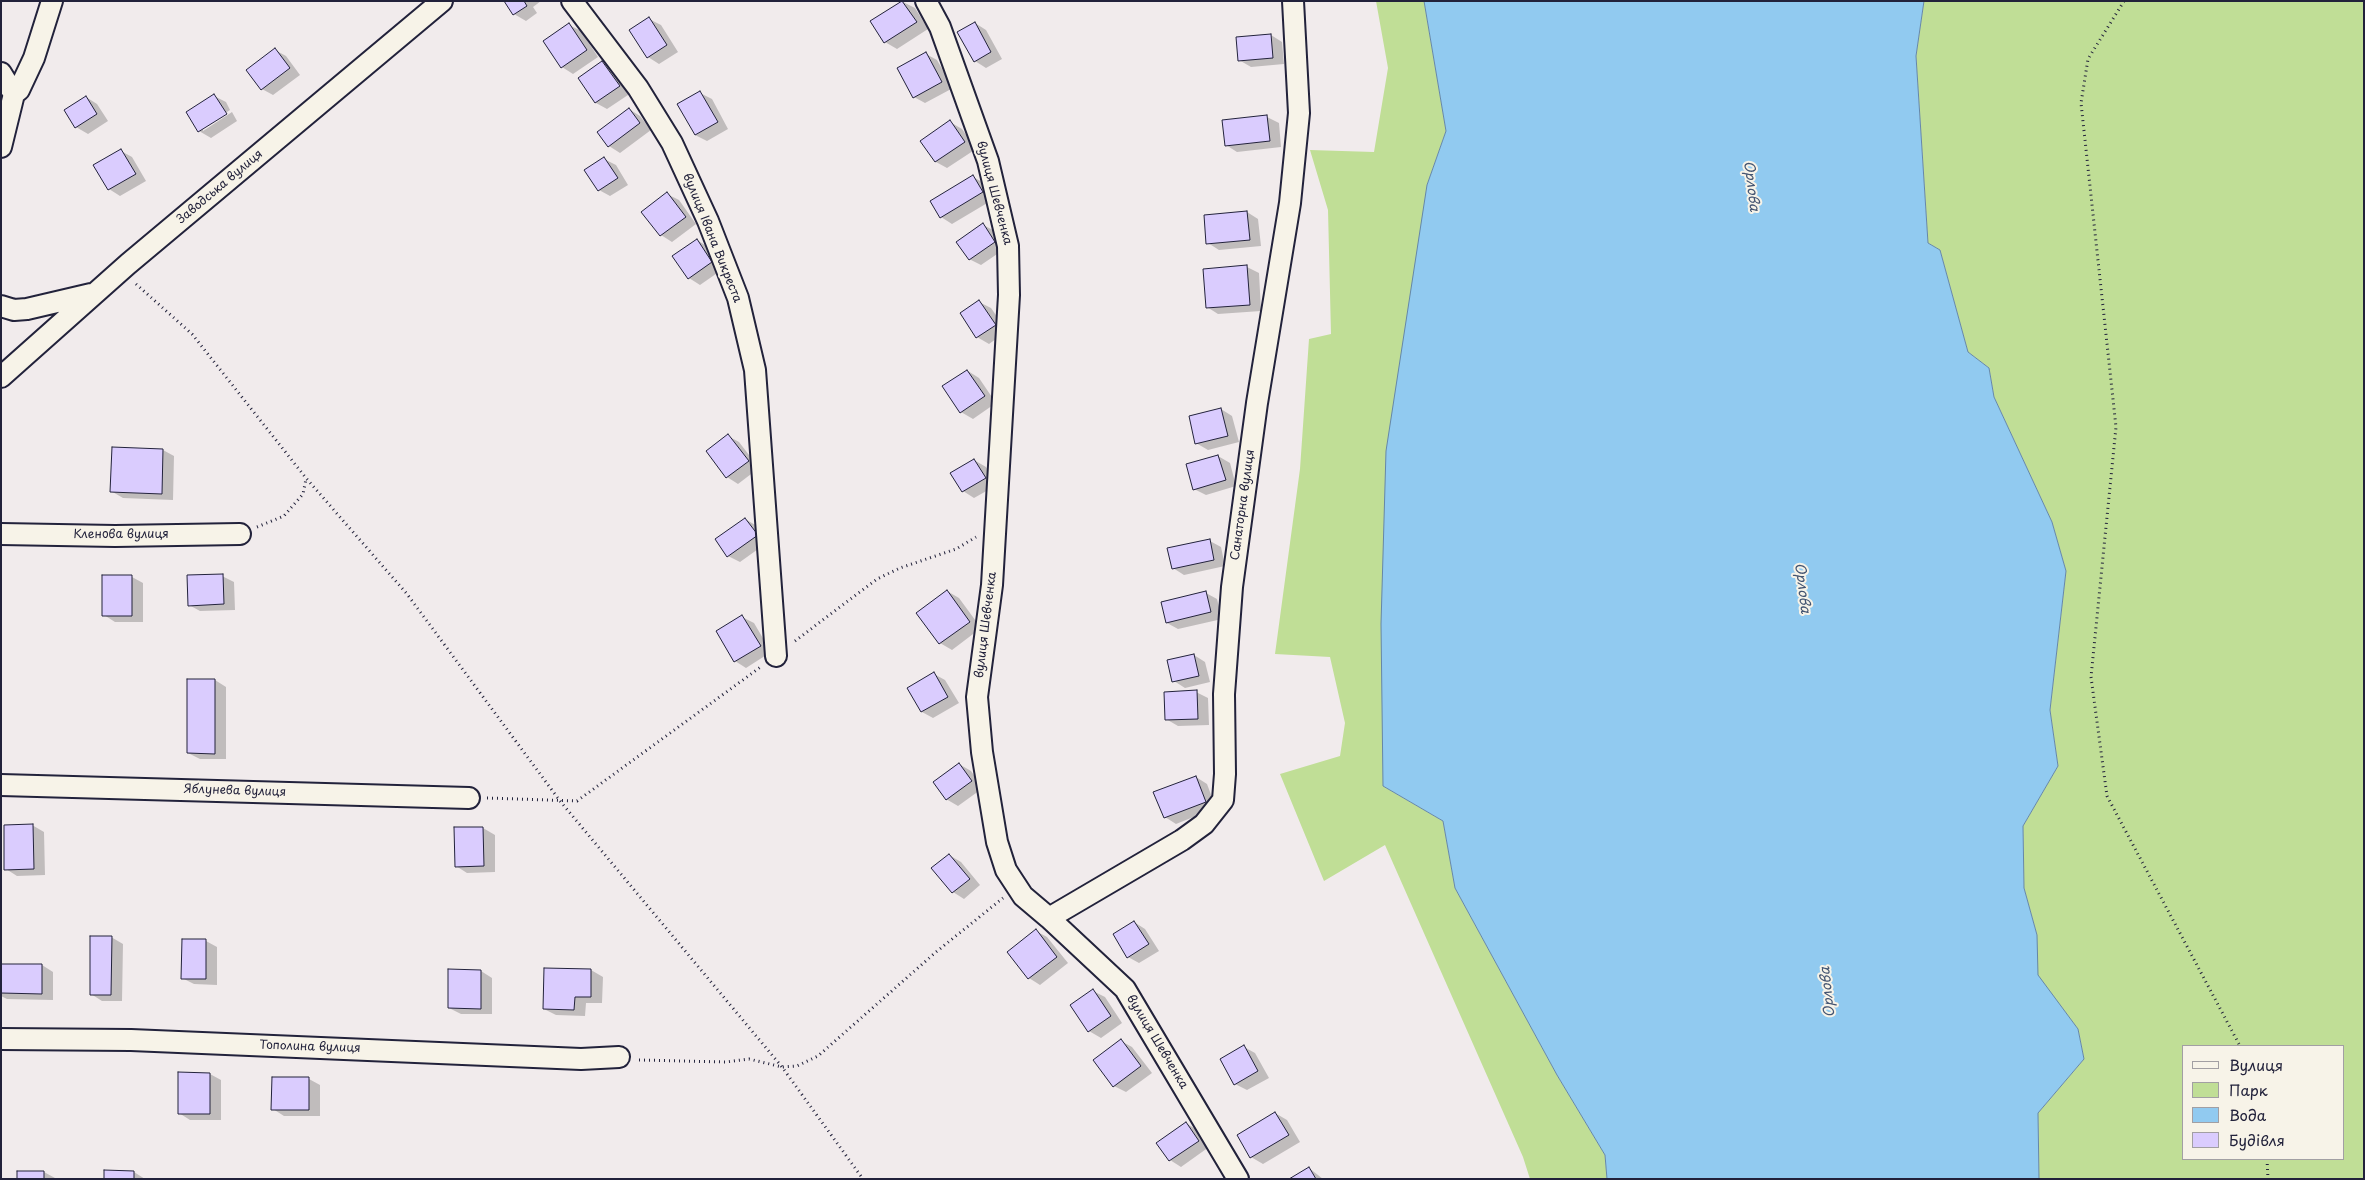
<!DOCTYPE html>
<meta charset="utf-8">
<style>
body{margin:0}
#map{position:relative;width:2365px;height:1180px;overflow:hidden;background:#f1ebec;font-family:"Playpen Sans",sans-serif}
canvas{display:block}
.frame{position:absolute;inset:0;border:2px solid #22223b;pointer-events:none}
.legend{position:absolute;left:2182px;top:1045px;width:162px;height:115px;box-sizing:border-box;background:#f7f3e8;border:1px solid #a29fa3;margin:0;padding:6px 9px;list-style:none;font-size:15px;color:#22223b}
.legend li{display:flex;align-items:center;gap:10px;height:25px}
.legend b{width:25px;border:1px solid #a29fa3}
</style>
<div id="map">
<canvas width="2365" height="1180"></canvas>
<div class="frame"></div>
<ul class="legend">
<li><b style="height:6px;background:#f7f3e8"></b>Вулиця</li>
<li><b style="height:14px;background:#c0de96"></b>Парк</li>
<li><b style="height:14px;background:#91caf0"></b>Вода</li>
<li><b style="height:14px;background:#daccfe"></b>Будівля</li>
</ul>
</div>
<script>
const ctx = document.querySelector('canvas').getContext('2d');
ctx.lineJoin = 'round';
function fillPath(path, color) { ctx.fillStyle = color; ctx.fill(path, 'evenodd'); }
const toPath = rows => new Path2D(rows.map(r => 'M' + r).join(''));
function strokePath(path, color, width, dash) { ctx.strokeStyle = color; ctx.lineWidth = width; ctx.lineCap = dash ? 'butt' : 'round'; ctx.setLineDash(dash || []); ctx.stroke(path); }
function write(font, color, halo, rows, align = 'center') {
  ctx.font = font + ' "Playpen Sans",sans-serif'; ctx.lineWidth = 4; ctx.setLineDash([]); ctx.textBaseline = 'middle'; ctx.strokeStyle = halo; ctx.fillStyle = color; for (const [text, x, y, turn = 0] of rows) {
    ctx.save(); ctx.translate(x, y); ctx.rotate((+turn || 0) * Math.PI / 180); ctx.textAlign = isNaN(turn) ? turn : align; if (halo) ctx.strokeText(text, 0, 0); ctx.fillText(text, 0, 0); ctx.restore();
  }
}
fillPath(toPath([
 [1376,1,1424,1,1446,131,1427,185,1383,786,1443,821,1455,888,1557,1075,1605,1155,1607,1179,1530,1179,1523,1157,1385,845,1324,881,1280,774,1340,756,1345,723,1330,657,1275,654,1300,469,1309,339,1331,334,1328,210,1310,150,1374,152,1388,68],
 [1924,1,2364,1,2364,1179,2039,1179,2038,1113,2084,1059,2078,1029,2037,975,2037,935,2024,888,2023,826,2058,766,2050,710,2066,571,2052,522,1994,397,1989,368,1968,352,1940,250,1928,243,1916,56],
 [2184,1046,2344,1046,2344,1159,2184,1159]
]), '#c0de96');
const water = toPath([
 [1424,1,1924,1,1916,56,1928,243,1940,250,1968,352,1989,368,1994,397,2052,522,2066,571,2050,710,2058,766,2023,826,2024,888,2037,935,2038,975,2078,1029,2084,1059,2038,1113,2039,1179,1607,1179,1605,1155,1557,1075,1455,888,1443,821,1383,786,1381,624,1386,451,1427,185,1446,131,1424,1]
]);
fillPath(water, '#91caf0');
strokePath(water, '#6587a8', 1);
fillPath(toPath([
 [506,1,541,1,533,7,537,13,526,21,514,14],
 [903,2,915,8,928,29,897,49,885,42,872,22],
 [649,19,661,25,678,52,659,64,648,57],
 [975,23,986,30,1002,59,986,68,975,61],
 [569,25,581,31,598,57,573,74,562,67],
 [1271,35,1282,42,1284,64,1251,67,1239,60],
 [275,50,286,56,300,75,273,95,262,89],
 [926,54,937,60,953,88,925,103,914,97],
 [602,62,614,69,631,93,607,109,596,103,579,78],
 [700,93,712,99,728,129,707,141,695,135],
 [214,96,226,102,230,110,203,128,203,131,232,112,237,121,211,138,199,131],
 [86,97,97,104,108,121,88,134,76,127],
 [629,109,640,116,651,130,620,153,609,146],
 [1267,117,1279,123,1281,147,1237,152,1226,145],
 [950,122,962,129,976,149,947,168,936,162,922,141],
 [121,151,132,157,146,181,120,196,109,189],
 [604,159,616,165,628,185,610,196,599,190],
 [973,177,984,183,994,199,952,224,941,217],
 [667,194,679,200,696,224,672,242,661,235],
 [1247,212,1258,219,1261,246,1219,250,1208,243],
 [983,225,995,231,1006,248,981,265,969,259],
 [697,240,708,247,723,269,700,285,689,278],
 [1247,267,1259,273,1261,311,1218,314,1207,307,1204,270],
 [979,302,991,308,1007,331,989,344,977,337],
 [968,371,979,378,996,403,973,419,961,412],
 [1221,409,1232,416,1239,442,1208,450,1196,443],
 [728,436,739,442,759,468,738,484,727,477,707,452],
 [163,450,174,456,173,500,123,498,111,491],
 [1218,456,1230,463,1236,486,1206,495,1194,489],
 [974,460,986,467,997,485,974,498,963,491],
 [745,519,757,526,768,542,740,562,728,556],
 [1210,541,1221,547,1225,566,1184,575,1173,568],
 [222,576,234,582,235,610,200,611,189,605],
 [132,577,143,583,143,622,115,622,104,615],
 [947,591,959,598,981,628,952,650,940,643,918,613],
 [1206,593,1217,599,1222,619,1178,629,1167,623],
 [742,617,754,623,771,652,746,668,735,661],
 [1194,655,1205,662,1210,682,1185,688,1174,681],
 [934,674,945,680,959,703,933,718,922,712],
 [215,680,226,687,226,759,200,759,188,753],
 [1196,692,1208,698,1209,725,1178,726,1166,719],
 [959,764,971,771,983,788,958,806,946,799],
 [1196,777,1207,784,1216,808,1176,824,1165,817],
 [32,825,44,832,45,875,17,876,6,869],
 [483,828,495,835,495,872,467,873,456,866,456,829],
 [949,855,961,862,980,885,964,899,953,892],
 [1134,922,1145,929,1159,951,1139,963,1128,957],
 [1036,931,1047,937,1068,963,1040,985,1029,978,1008,952],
 [111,937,123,944,122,1001,102,1001,91,994],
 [206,941,217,947,217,985,194,984,182,978],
 [1,965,42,965,53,972,53,1000,7,999,1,996],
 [545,969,591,970,603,977,602,1003,586,1003,585,1016,556,1015,544,1009],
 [481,971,492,978,492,1014,461,1014,449,1008],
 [1093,991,1105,997,1122,1023,1101,1038,1089,1031],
 [1121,1041,1132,1047,1152,1073,1126,1092,1114,1086],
 [1244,1047,1255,1053,1269,1078,1247,1090,1235,1084],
 [210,1074,221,1080,221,1120,190,1120,179,1113],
 [309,1079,320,1085,320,1116,284,1116,273,1109],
 [1275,1113,1287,1120,1300,1142,1263,1164,1251,1157,1238,1135],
 [1186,1123,1197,1130,1209,1147,1181,1167,1170,1160],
 [1309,1168,1323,1179,1291,1179],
 [44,1172,55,1178,18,1179],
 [134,1172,145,1179,105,1179]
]), '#0003');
const building = toPath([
 [504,1,524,1,527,6,513,15,504,1],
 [902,1,917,22,884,43,870,21,902,1],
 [649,17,667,45,647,58,629,30,649,17],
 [975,22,991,52,974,62,957,32,975,22],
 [569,23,587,50,561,68,543,41,569,23],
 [1271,34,1273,58,1238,61,1236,37,1271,34],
 [275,48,290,68,261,90,246,70,275,48],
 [926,52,942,82,913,98,897,68,926,52],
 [602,61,620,86,595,103,578,78,602,61],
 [700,91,718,122,695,135,677,104,700,91],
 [214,94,227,114,198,132,186,112,214,94],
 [86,96,97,114,75,128,64,110,86,96],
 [629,108,640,123,608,147,597,132,629,108],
 [1267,115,1270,141,1225,146,1222,120,1267,115],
 [950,120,965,142,935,162,920,141,950,120],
 [121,149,136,174,108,190,93,165,121,149],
 [604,157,618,178,598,191,584,170,604,157],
 [973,175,983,192,940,218,930,201,973,175],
 [667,192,686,217,660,236,641,212,667,192],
 [1247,211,1250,240,1206,244,1204,215,1247,211],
 [983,223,995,242,969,260,956,242,983,223],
 [697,239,712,262,688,279,672,256,697,239],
 [1247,265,1250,305,1206,308,1203,269,1247,265],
 [979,300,996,325,976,338,960,313,979,300],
 [967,370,985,396,960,413,942,386,967,370],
 [1221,408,1228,436,1195,444,1189,416,1221,408],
 [728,434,749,461,726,478,706,451,728,434],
 [112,447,163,449,162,494,110,492,112,447],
 [1218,455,1226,480,1193,490,1186,464,1218,455],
 [974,459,986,478,962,492,950,473,974,459],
 [745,518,758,535,727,557,715,539,745,518],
 [1210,539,1214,560,1172,569,1167,548,1210,539],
 [223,574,224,604,188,606,187,575,223,574],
 [102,575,132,575,132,616,102,616,102,575],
 [947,590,970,622,939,644,916,613,947,590],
 [1206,591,1211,612,1166,623,1161,602,1206,591],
 [742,615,761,646,734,662,716,631,742,615],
 [1194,654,1199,676,1172,682,1167,660,1194,654],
 [934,672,948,697,921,712,907,688,934,672],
 [187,679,215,679,215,754,187,753,187,679],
 [1197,690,1198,719,1165,720,1164,692,1197,690],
 [959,763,972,781,946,800,933,782,959,763],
 [1196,776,1206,802,1164,818,1153,792,1196,776],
 [33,824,34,869,4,870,4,825,33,824],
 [454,827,483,827,484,866,455,867,454,827],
 [949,854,970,879,952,893,931,868,949,854],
 [1134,921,1149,944,1127,958,1113,934,1134,921],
 [1036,929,1057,957,1028,979,1007,952,1036,929],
 [90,936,112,936,111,995,90,995,90,936],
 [182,939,206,939,206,979,181,979,182,939],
 [1,964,42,964,42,994,1,993,1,964],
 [544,968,591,969,591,997,575,997,574,1010,543,1009,544,968],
 [448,969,481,970,481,1009,448,1008,448,969],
 [1093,989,1111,1016,1088,1032,1070,1005,1093,989],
 [1121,1039,1141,1066,1113,1087,1093,1060,1121,1039],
 [1244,1045,1258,1071,1234,1085,1220,1059,1244,1045],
 [178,1072,210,1073,210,1114,178,1114,178,1072],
 [272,1077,309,1077,309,1110,271,1110,272,1077],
 [1275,1112,1289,1135,1250,1158,1237,1135,1275,1112],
 [1186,1122,1199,1141,1169,1161,1156,1143,1186,1122],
 [1309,1167,1316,1179,1289,1179,1309,1167],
 [104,1170,134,1171,134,1179,104,1179,104,1170],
 [17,1171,44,1171,44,1179,17,1179,17,1171]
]);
fillPath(building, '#daccfe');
strokePath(building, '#22223b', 1);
const minor = toPath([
 [572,1,638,88,672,143,708,221,738,298,755,370,776,656],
 [926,1,940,27,988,161,1008,246,1009,295,992,585,977,697,982,752,997,842,1006,870,1023,896,1049,918,1125,989,1238,1179],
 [1,73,14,94],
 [14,94,19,90,34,58,52,1],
 [1,147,14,94],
 [1,306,14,310,27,309,91,294],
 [1,377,128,264,442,1],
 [1,534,115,536,240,534],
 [1,785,469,798],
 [1049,918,1182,840,1204,824,1223,800,1225,774,1224,694,1232,587,1257,403,1290,203,1299,113,1293,1],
 [1,1039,131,1040,581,1059,619,1057]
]);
strokePath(minor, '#22223b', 24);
strokePath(toPath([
 [2124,1,2088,59,2081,103,2116,427,2091,677,2107,796,2240,1046],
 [136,284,192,334,306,478,407,594,560,801,782,1067,863,1179],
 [257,527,284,516,303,494,306,479],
 [795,641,877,579,900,568,956,549,976,537],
 [487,798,577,801,762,666],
 [639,1060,726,1062,749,1059,782,1067,797,1066,818,1056,936,952,1003,898],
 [2267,1159,2268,1179]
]), '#22223b', 3, [1, 4]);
strokePath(minor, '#f7f3e8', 20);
write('12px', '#22223b', '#f7f3e8', [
 ["Заводська вулиця",220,187,-40],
 ["вулиця Шевченка",994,193,75],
 ["вулиця Івана Викреста",712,238,68],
 ["Санаторна вулиця",1243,505,-82],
 ["Кленова вулиця",121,535],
 ["вулиця Шевченка",986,625,-83],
 ["Яблунева вулиця",235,791,2],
 ["вулиця Шевченка",1157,1042,59],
 ["Тополина вулиця",310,1047,2]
]);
write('italic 14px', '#435471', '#f7f3e8', [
 ["Орлова",1751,186,83],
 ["Орлова",1802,588,83],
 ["Орлова",1828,992,-96]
]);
</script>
